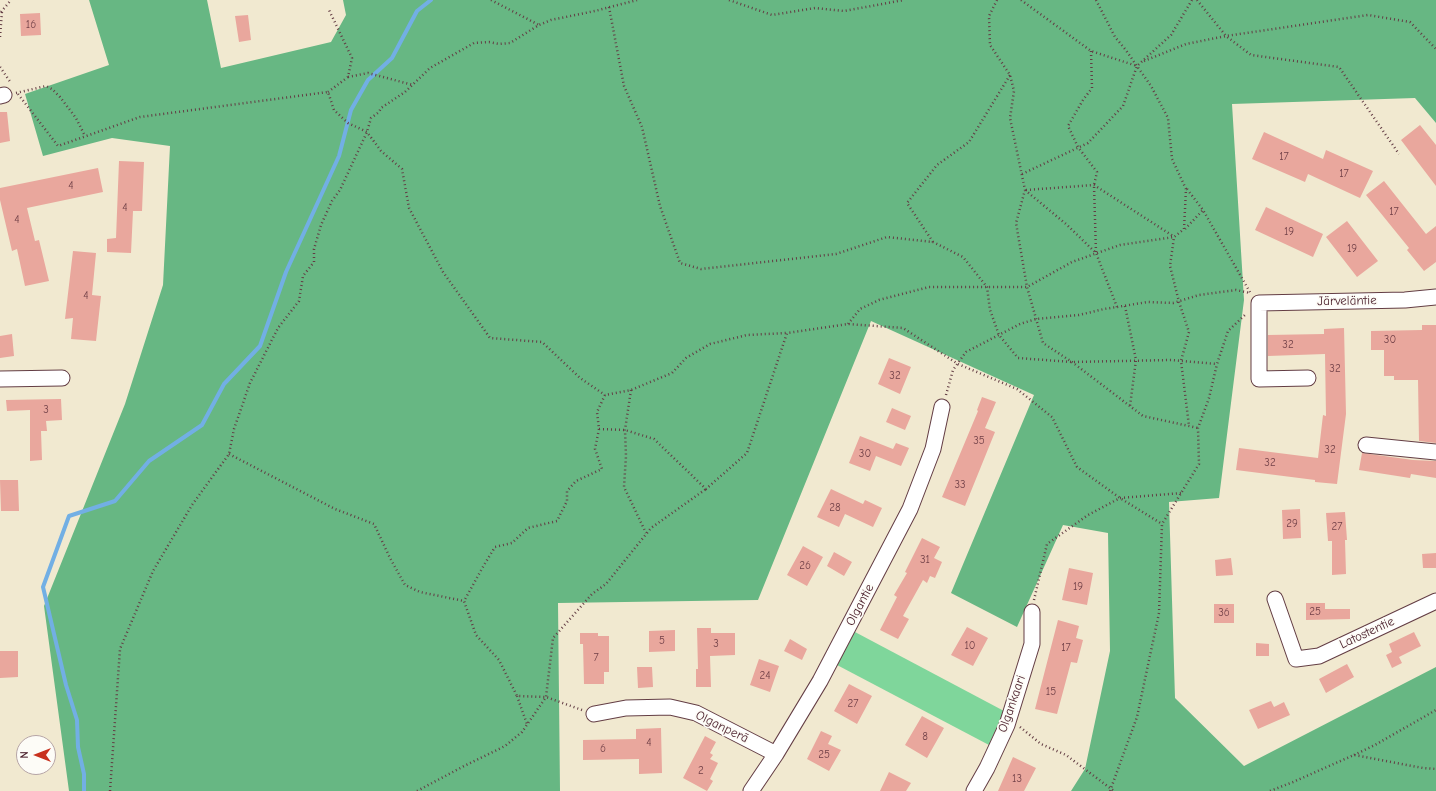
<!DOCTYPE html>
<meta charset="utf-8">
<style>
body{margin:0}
#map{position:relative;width:1436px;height:791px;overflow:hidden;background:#f1e9d0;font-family:"Comic Neue",sans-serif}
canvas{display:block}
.north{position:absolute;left:16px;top:735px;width:40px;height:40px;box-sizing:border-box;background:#fdfcf7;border:1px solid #b5a4a5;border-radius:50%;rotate:270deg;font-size:11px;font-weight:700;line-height:16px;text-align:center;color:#4a1f2b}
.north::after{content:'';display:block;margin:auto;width:14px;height:18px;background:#c8321e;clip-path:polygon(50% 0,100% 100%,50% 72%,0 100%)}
</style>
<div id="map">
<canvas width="1436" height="791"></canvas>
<div class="north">N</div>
</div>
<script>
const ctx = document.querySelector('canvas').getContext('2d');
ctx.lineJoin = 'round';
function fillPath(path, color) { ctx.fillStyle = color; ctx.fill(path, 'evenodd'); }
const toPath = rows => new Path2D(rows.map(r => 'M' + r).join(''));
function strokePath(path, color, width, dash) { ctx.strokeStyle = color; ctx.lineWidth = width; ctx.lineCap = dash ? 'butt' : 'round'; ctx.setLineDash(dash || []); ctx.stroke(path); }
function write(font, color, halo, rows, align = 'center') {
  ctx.font = font + ' "Comic Neue",sans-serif'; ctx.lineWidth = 3.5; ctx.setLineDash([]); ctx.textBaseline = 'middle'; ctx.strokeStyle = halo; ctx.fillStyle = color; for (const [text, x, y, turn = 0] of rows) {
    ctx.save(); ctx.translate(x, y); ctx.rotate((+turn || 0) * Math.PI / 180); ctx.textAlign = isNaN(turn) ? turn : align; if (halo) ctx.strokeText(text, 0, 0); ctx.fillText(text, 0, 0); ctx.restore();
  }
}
fillPath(toPath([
 [855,632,1004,711,989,745,837,665]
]), '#7fd69b');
fillPath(toPath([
 [89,0,207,0,221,68,331,42,346,15,343,0,1436,0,1436,123,1415,98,1232,104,1244,300,1219,498,1169,502,1175,698,1244,766,1436,667,1436,791,1071,791,1085,769,1110,651,1108,533,1063,525,1017,627,951,593,1034,395,871,321,758,600,558,603,560,791,69,791,44,606,125,404,163,285,170,146,112,138,43,156,25,94,109,65]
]), '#67b783');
strokePath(toPath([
 [84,791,84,774,78,747,77,720,66,685,43,587,69,516,115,501,149,461,202,425,224,384,260,346,286,272,339,156,351,110,368,80,392,58,417,11,431,0]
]), '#72afe4', 4);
fillPath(toPath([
 [40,13,41,35,21,36,20,14],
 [248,15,251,40,239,42,235,16],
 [0,112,7,112,10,141,0,143],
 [1420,125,1436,145,1436,186,1401,140],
 [1264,132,1323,159,1326,150,1373,171,1360,198,1308,174,1305,182,1252,159],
 [119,161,144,162,142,211,133,211,131,253,107,252,107,239,116,238],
 [98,168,103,192,27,208,35,241,39,240,49,281,25,286,17,249,12,251,0,200,0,188],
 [1384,181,1426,234,1436,226,1436,262,1424,271,1407,250,1409,248,1366,195],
 [1266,207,1323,234,1313,257,1255,230],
 [1347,221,1378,261,1357,277,1326,237],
 [73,251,96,253,92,295,101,296,96,341,71,339,73,318,65,319],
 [1422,325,1436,325,1436,443,1419,441,1418,380,1394,380,1394,376,1384,376,1384,350,1371,350,1371,331,1422,330],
 [1344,328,1346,414,1337,484,1315,482,1315,480,1236,470,1239,448,1318,458,1323,415,1326,416,1325,354,1268,356,1268,335,1324,334,1324,329],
 [12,334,14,356,0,358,0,336],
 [889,358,911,367,900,394,878,384],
 [982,397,996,402,985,428,995,432,965,506,942,497,978,411,977,410],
 [61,399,62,420,46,421,47,431,41,431,42,460,30,461,30,410,7,411,6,400],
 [892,408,911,416,905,430,886,422],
 [860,436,893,449,896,443,909,448,901,466,876,456,870,471,849,463],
 [1362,453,1413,460,1436,461,1436,478,1411,474,1410,478,1359,470],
 [0,480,18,480,19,511,1,511],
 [831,489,863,504,865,500,882,508,873,527,845,514,839,527,817,517],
 [1300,509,1301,538,1283,539,1282,510],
 [1345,512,1347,540,1345,540,1346,574,1332,575,1332,541,1328,541,1326,513],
 [922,538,940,547,934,558,942,562,935,578,930,576,927,583,923,580,903,616,909,619,898,639,880,630,897,597,894,595,907,573,905,572],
 [803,546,823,557,807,586,787,575],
 [834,552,852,562,844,576,827,566],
 [1436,553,1436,568,1423,568,1422,554],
 [1231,558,1233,575,1216,576,1215,560],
 [1069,568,1093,573,1087,605,1062,600],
 [1306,603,1325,603,1325,609,1350,609,1350,619,1306,620],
 [1214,604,1234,604,1234,623,1214,623],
 [1058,620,1079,626,1076,638,1083,640,1077,663,1071,662,1057,714,1035,709],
 [967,627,988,638,973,666,951,655],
 [697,628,711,628,711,633,735,633,735,655,710,656,711,687,696,687,696,669,698,669],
 [675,630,675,651,649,652,649,631],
 [1414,632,1421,646,1399,657,1402,663,1392,668,1386,655,1392,652,1389,644],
 [580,633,598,633,598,636,609,636,609,672,604,672,604,684,584,684,583,644,580,644],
 [790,639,807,649,802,660,784,651],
 [1256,643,1269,644,1269,656,1256,656],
 [0,651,18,651,18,677,0,678],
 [759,659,779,666,770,692,750,685],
 [1347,664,1354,677,1326,693,1319,679],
 [637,667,652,667,653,687,638,688],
 [849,684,872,696,857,724,834,711],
 [1271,701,1274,707,1284,702,1290,715,1258,729,1249,710],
 [922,716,944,728,927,758,905,745],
 [661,728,662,773,639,774,639,759,583,760,583,740,636,739,636,729],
 [821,731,832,736,828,744,841,750,829,771,807,759],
 [705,736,716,742,710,753,713,755,710,759,718,763,710,779,713,781,707,791,683,778],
 [1013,757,1036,768,1024,791,998,791],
 [889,772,911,783,906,791,880,791]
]), '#e9a79d');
const minor = toPath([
 [0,96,4,95],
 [1308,378,1259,379,1259,303,1405,300,1436,297],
 [0,379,62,378],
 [1366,445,1436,452],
 [1275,599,1296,659,1319,656,1436,601],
 [594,714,626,708,670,707,696,713,776,754],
 [751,791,776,754,820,681,910,509,933,449,942,407],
 [974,791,987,768,1007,725,1032,644,1032,612]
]);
strokePath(minor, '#633d44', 17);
strokePath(toPath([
 [491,0,539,25],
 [729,0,772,15,815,8,844,11,904,0],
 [997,0,989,16,990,45,1010,75,1014,91,1010,118,1025,190,1016,223,1027,287,1043,343,1072,362,1143,416,1198,428],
 [1021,0,1091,51,1137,66],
 [1096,0,1115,37,1125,49,1151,86,1168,118,1172,159,1186,189,1184,229,1174,237,1170,266,1179,302,1189,332,1181,361,1189,426],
 [1197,0,1226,36,1251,55,1339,67,1399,154],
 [609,7,624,86,642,127,660,206,680,263,701,269,836,254,887,237,933,242,963,257,987,287,990,310,999,335,1018,358,1072,362,1171,360,1217,364,1228,331,1246,314],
 [1,12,11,0],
 [0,37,2,11],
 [1091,51,1092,88,1083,100,1068,126,1078,147,1097,172,1094,185,1096,253],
 [1144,61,1186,44,1226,36,1368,15,1410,22,1436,49],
 [0,67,11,83],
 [348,77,368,73,413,85],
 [328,92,348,77,352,58,329,10],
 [16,93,46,86,52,89,60,97,76,118,85,136],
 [18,94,58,146,140,117,328,92,334,110,348,123,367,132,381,151,402,169,409,208,443,272,490,338,542,342,580,378,605,395],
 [1022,174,1088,143,1123,106,1137,66,1171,35,1192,0],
 [1187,189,1203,210,1251,294],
 [1025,190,1066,224,1096,253,1117,307],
 [1026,190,1094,185,1173,236],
 [1185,229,1203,210],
 [933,242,907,203,937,165,969,142,1010,75],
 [1125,306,1136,360,1130,406],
 [848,324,860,309,879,300,929,287,1027,287,1072,262,1120,245,1174,237],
 [631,390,625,430,626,456,624,487,646,533],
 [946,395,953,370,966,352,1020,324,1036,319,1079,315,1104,309,1148,302,1173,303,1199,295,1236,290,1250,293],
 [599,429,625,430,654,439,706,489,747,453,787,333,848,324,903,328,958,364,1017,389,1052,417,1077,467,1120,498,1162,524],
 [229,454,335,509,374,524,390,558,405,585,420,592,464,601],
 [1034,600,1047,544,1088,515,1120,498,1182,493],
 [517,696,527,724],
 [582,710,546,697,517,696,499,660,476,635,464,601,484,565,495,547,512,543,528,528,557,521,567,501,567,491,576,481,602,469,595,449,599,429,597,412,605,395,631,390,672,373,686,358,710,344,747,335,787,333],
 [1020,727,1041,744,1066,755,1114,791],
 [1354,755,1375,745,1436,710],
 [110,791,120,649,153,571,192,505,229,454,234,429,250,383,278,328,299,301,303,276,314,262,314,249,321,225,332,201,340,190,367,132,371,118,379,112,381,108,405,92,430,68,474,43,489,42,499,44,510,43,539,25,551,20,595,11,637,0],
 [417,791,466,765,505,746,522,732,546,697,553,638,592,594,606,584,651,528,706,489],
 [1110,791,1137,717,1159,613,1162,524,1199,464,1198,428,1209,398,1217,364],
 [1270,791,1293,782,1354,755,1423,768,1436,769]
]), '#633d44', 2.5, [1, 3]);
strokePath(minor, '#fff', 15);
write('11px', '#724148', null, [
 ["16",31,25],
 ["17",1284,157],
 ["17",1344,174],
 ["4",71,186],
 ["4",125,208],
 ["17",1394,212],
 ["4",17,220],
 ["19",1289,232],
 ["19",1352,249],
 ["4",86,296],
 ["30",1390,340],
 ["32",1288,345],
 ["32",1335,369],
 ["32",895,376],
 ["3",46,410],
 ["35",979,441],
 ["32",1330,450],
 ["30",865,454],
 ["32",1270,463],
 ["33",960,485],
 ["28",835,508],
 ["29",1292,524],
 ["27",1337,527],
 ["31",925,560],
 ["26",805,566],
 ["19",1078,587],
 ["25",1315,612],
 ["36",1224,613],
 ["5",662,641],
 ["3",716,644],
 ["10",970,646],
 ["17",1066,648],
 ["7",596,658],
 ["24",765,676],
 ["15",1051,692],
 ["27",853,704],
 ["8",925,737],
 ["4",649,743],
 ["6",603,749],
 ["25",824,755],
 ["2",701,771],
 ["13",1017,779]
]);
write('13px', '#4a1f2b', '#fdfcf7', [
 ["Järveläntie",1347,301,-1],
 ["Olgantie",860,605,-62],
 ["Latostentie",1367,633,-25],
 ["Olgankaari",1012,704,-71],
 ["Olganperä",722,727,26]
]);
</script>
